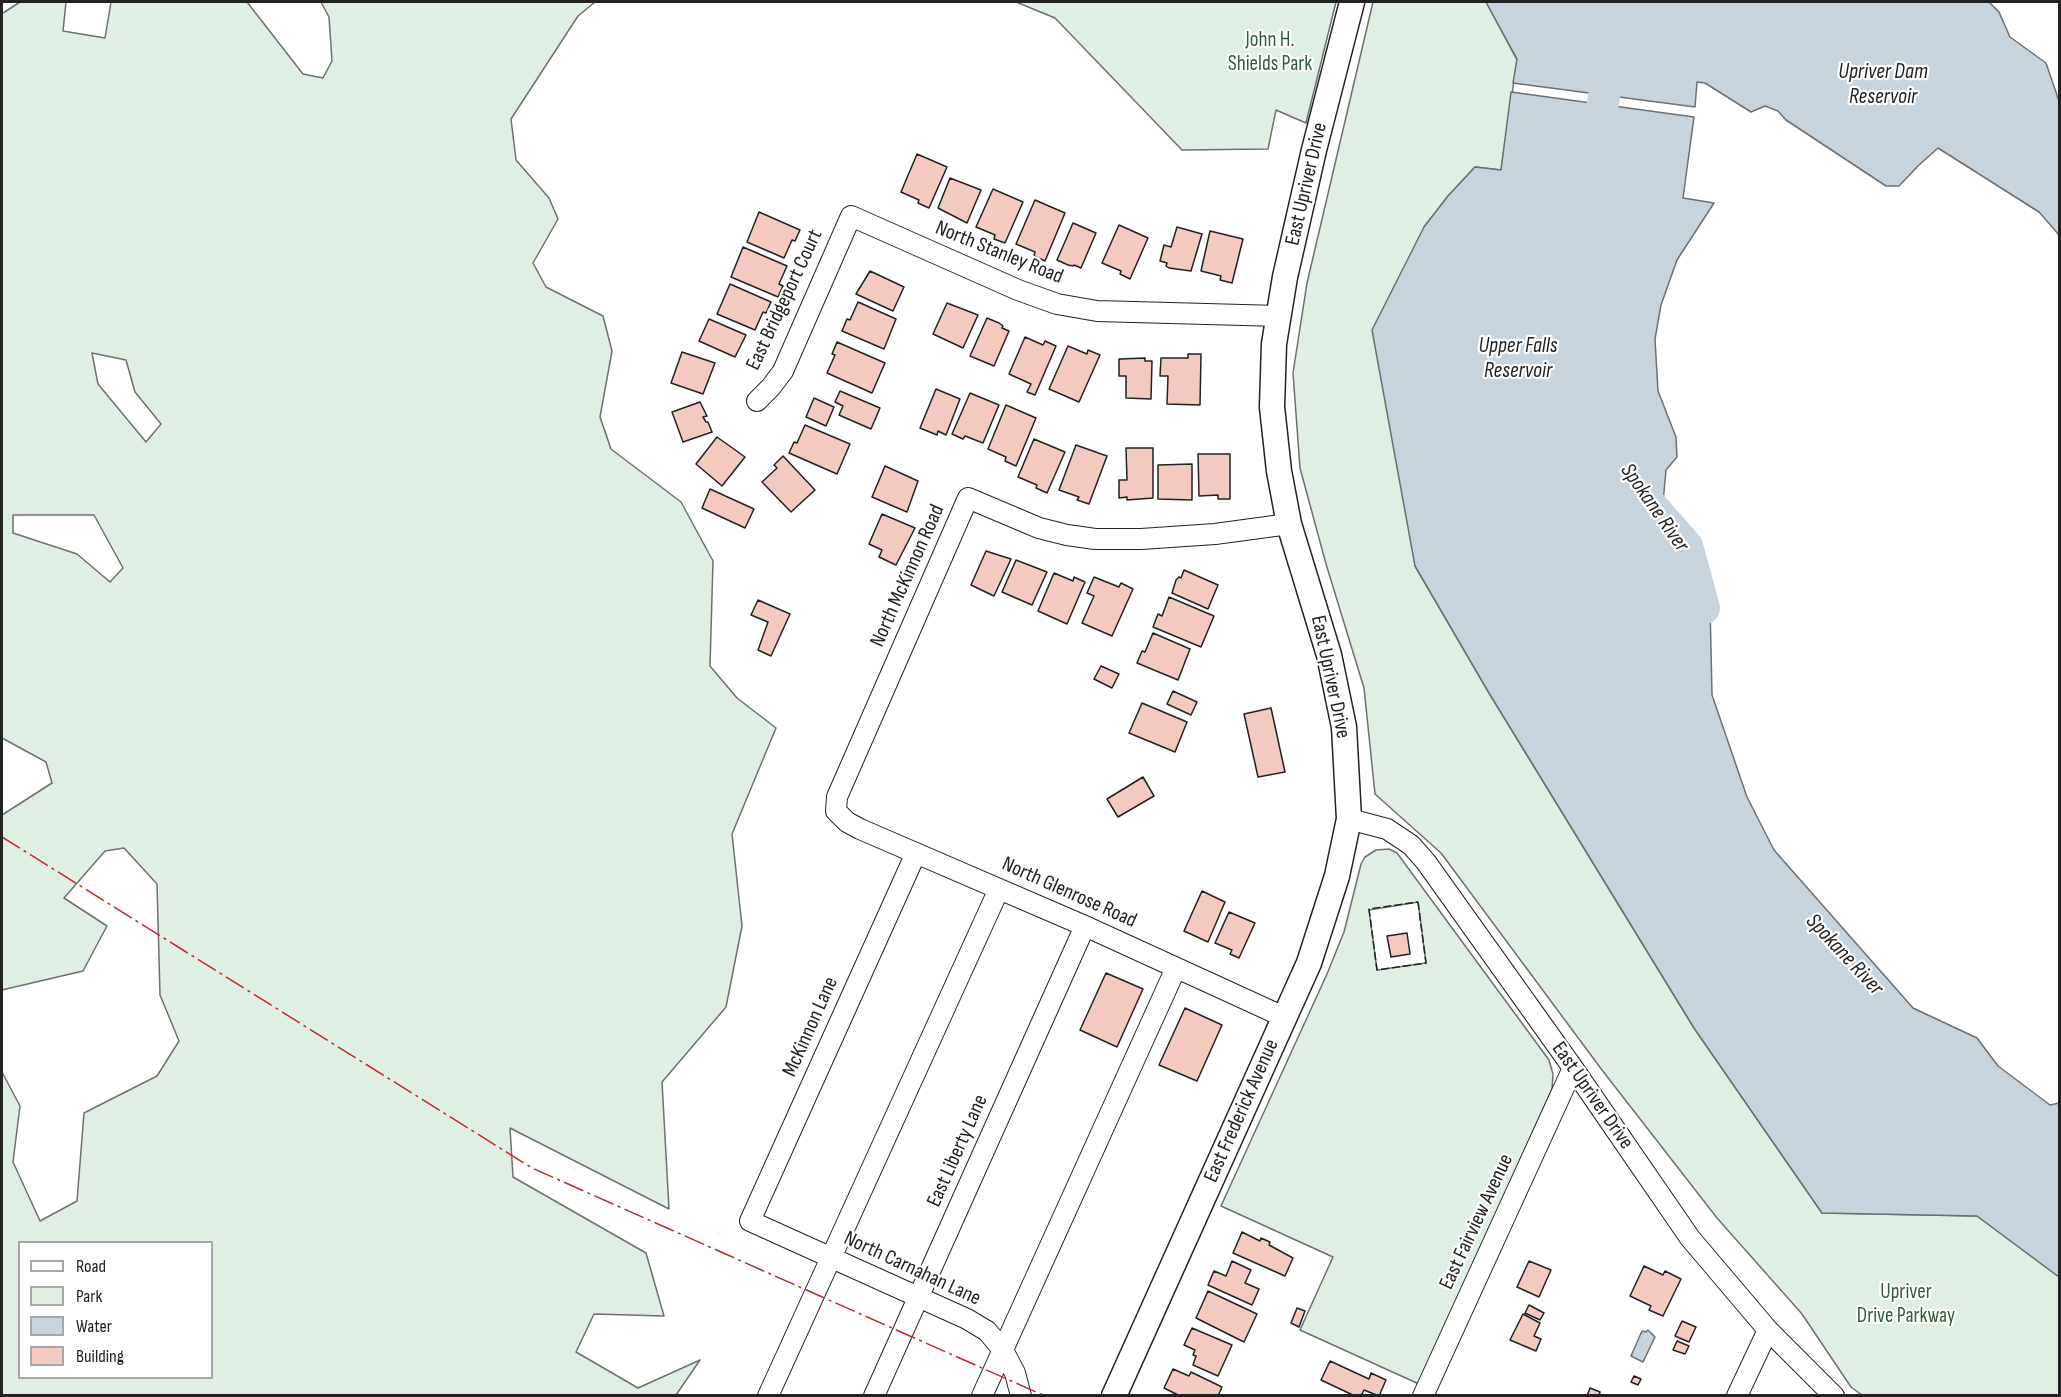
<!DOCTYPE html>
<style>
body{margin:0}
#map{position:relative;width:2061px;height:1397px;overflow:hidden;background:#fff;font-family:"Sofia Sans Condensed",sans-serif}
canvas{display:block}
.frame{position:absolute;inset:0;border:3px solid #222;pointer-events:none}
.legend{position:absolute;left:18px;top:1241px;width:195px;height:138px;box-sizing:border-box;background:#fff;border:2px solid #a7a7a7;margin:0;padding:8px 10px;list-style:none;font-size:18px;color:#222}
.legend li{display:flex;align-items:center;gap:12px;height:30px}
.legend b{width:30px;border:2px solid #a7a7a7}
</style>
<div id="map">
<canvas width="2061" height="1397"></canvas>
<div class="frame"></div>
<ul class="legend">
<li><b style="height:8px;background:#fff"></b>Road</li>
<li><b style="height:16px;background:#e0efe3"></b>Park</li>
<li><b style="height:16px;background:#c7d3dd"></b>Water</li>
<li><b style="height:16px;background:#f3c9c0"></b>Building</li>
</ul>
</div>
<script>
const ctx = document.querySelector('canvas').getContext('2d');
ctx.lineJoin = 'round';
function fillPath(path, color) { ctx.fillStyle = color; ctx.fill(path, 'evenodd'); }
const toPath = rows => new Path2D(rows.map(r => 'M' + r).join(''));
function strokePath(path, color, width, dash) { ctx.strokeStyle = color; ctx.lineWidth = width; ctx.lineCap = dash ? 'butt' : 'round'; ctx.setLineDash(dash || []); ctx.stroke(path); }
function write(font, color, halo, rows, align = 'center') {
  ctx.font = font + ' "Sofia Sans Condensed",sans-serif'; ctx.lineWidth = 4.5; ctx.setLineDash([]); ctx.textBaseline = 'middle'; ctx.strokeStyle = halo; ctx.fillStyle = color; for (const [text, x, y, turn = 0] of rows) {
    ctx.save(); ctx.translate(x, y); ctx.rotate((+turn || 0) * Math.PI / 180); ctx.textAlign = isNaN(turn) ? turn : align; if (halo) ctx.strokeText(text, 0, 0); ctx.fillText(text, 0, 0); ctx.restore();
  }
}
const green = toPath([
 [20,2,66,2,63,31,105,38,111,2,247,2,303,74,323,78,332,61,329,17,321,2,595,2,578,16,511,119,516,160,549,198,558,219,533,263,546,287,603,316,612,351,600,417,611,449,681,502,713,561,710,666,737,698,776,728,732,834,742,926,726,1007,662,1082,669,1209,510,1128,513,1177,646,1253,664,1316,594,1314,576,1352,638,1388,700,1360,676,1395,2,1395,2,1072,20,1106,13,1162,40,1221,77,1201,84,1113,157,1076,179,1041,160,995,157,884,124,848,105,851,64,898,107,926,83,971,2,990,2,815,52,783,46,762,2,738,2,13,3,13,20,2],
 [92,353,126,360,135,392,161,424,146,442,98,384,92,353],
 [13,515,94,515,123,568,110,582,77,554,13,533,13,515],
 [20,1242,212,1242,212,1378,20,1378,20,1242],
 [1016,2,1336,2,1306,123,1276,110,1268,149,1182,150,1055,18,1016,2],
 [1373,2,1486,2,1517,60,1501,170,1475,167,1448,196,1424,227,1415,566,1489,693,1694,1028,1822,1213,1977,1216,2059,1277,2059,1395,1862,1395,1851,1387,1802,1314,1717,1218,1602,1070,1441,853,1375,794,1364,688,1326,564,1300,468,1293,373,1307,283,1373,2],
 [1389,849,1397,853,1549,1060,1553,1074,1552,1089,1419,1384,1300,1330,1333,1257,1221,1206,1327,974,1344,932,1361,864,1365,857,1376,850,1389,849],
 [1418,902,1426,963,1377,970,1369,910,1418,902]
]);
fillPath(green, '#e0efe3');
strokePath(green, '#6f6f6f', 1.5);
const water = toPath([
 [1486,2,1989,2,1999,12,2010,37,2046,63,2059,101,2059,235,2039,212,1938,148,1918,166,1899,186,1886,186,1786,120,1778,111,1765,106,1751,112,1705,83,1697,82,1695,107,1513,83,1517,59,1486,2],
 [1511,92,1694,117,1683,198,1714,203,1677,260,1661,305,1655,339,1658,391,1676,437,1677,457,1666,470,1663,503,1710,604,1712,695,1747,797,1774,850,1913,1008,1977,1038,1998,1066,2050,1105,2059,1103,2059,1277,1977,1216,1822,1213,1694,1028,1489,693,1415,566,1372,330,1424,227,1448,196,1475,167,1501,170,1511,92],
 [1648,1330,1655,1337,1643,1362,1631,1356,1642,1331,1646,1332,1648,1330]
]);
fillPath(water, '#c7d3dd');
strokePath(water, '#6f6f6f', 1.5);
strokePath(toPath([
 [1596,147,1610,59,1629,2],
 [1651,505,1687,546,1704,608]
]), '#c7d3dd', 32);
const building = toPath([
 [917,154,947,167,929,208,918,203,919,200,901,192,917,154],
 [950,178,981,190,967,223,938,208,950,178],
 [993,189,1023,202,1005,243,994,239,995,235,976,227,993,189],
 [1035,200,1065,213,1045,261,1034,256,1035,252,1016,244,1035,200],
 [759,212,800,230,795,241,792,240,784,258,747,242,759,212],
 [1073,223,1096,233,1081,268,1074,265,1073,266,1068,265,1057,260,1073,223],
 [1119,225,1148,238,1130,279,1120,274,1121,271,1102,263,1119,225],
 [1177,227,1202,234,1191,271,1169,268,1166,266,1167,263,1160,261,1164,245,1171,247,1177,227],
 [1210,231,1243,239,1232,283,1220,280,1221,276,1201,271,1210,231],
 [743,247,787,266,779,284,783,286,778,297,731,277,743,247],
 [870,271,904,287,893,311,856,294,870,271],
 [730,284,771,302,766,313,763,312,755,330,717,314,730,284],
 [858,302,896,319,884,349,842,331,847,319,850,320,858,302],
 [947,303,978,315,963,348,933,334,947,303],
 [987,318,999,323,1003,326,1002,328,1009,331,994,366,970,356,987,318],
 [709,319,746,335,735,357,699,341,709,319],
 [1025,337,1043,345,1045,341,1056,346,1035,395,1027,392,1031,384,1009,374,1025,337],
 [837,342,885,363,872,393,827,373,835,355,832,354,837,342],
 [1068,346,1087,354,1088,350,1100,355,1079,402,1049,389,1068,346],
 [682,352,715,363,703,394,671,383,682,352],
 [1188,354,1201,354,1200,405,1167,404,1168,376,1160,376,1161,358,1188,358,1188,354],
 [1145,358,1145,361,1152,361,1151,399,1126,398,1126,376,1119,376,1119,359,1145,358],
 [936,389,960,399,946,435,938,431,937,435,920,428,936,389],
 [840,391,880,408,871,429,839,415,843,406,835,402,840,391],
 [970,393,999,405,983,443,965,436,963,439,952,434,970,393],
 [814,398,834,407,826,426,806,417,814,398],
 [700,402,707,416,703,417,706,422,708,422,712,432,683,442,672,412,700,402],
 [1006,405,1036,418,1016,466,1005,461,1006,457,988,449,1006,405],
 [805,425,850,444,837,474,789,453,794,442,797,443,805,425],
 [717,437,745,457,722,486,696,464,717,437],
 [1034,439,1065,452,1047,493,1036,488,1037,485,1018,477,1034,439],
 [1076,445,1107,456,1089,504,1077,500,1079,497,1059,490,1076,445],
 [1126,448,1153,448,1153,498,1127,500,1127,497,1119,498,1119,480,1127,480,1126,448],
 [1198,454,1230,454,1230,499,1218,499,1218,495,1199,496,1198,454],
 [783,456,815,490,791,512,762,482,777,468,774,465,783,456],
 [1192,464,1192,500,1158,499,1158,465,1192,464],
 [885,466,918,481,907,512,872,497,885,466],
 [710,489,754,509,745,528,702,508,710,489],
 [882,514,915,528,896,565,879,557,882,550,869,544,882,514],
 [986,551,1011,559,994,596,971,585,986,551],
 [1016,560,1047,572,1032,605,1002,592,1016,560],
 [1184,570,1218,585,1208,609,1172,593,1176,580,1179,577,1181,578,1184,570],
 [1054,573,1073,581,1074,577,1085,582,1067,624,1038,611,1054,573],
 [1094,577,1119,587,1121,583,1133,589,1112,636,1082,623,1094,596,1087,593,1094,577],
 [1169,597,1214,616,1201,647,1153,627,1158,614,1162,616,1169,597],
 [758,600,790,614,771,656,758,650,768,622,751,615,758,600],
 [1153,633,1190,649,1178,680,1137,663,1142,651,1145,652,1153,633],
 [1101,666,1119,674,1112,688,1094,679,1101,666],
 [1173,691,1197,702,1191,715,1167,704,1173,691],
 [1142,703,1187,722,1175,752,1129,733,1142,703],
 [1271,708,1285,772,1258,777,1244,714,1271,708],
 [1143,777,1154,796,1118,817,1107,799,1143,777],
 [1202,891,1225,902,1208,942,1184,931,1202,891],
 [1229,912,1255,923,1239,958,1230,954,1232,950,1215,943,1229,912],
 [1407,933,1410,954,1391,957,1387,936,1407,933],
 [1106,973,1143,989,1117,1047,1080,1030,1106,973],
 [1185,1008,1222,1025,1197,1081,1159,1065,1185,1008],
 [1242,1232,1260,1241,1261,1238,1270,1242,1269,1245,1293,1258,1285,1276,1233,1253,1242,1232],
 [1232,1261,1251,1270,1245,1283,1259,1289,1252,1305,1208,1285,1214,1271,1226,1276,1232,1261],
 [1529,1261,1551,1270,1539,1297,1517,1287,1529,1261],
 [1644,1266,1663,1275,1665,1271,1681,1279,1663,1316,1649,1310,1651,1306,1630,1296,1644,1266],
 [1208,1291,1257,1314,1244,1342,1196,1318,1208,1291],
 [1529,1305,1544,1313,1540,1320,1525,1313,1529,1305],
 [1297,1308,1305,1311,1299,1327,1291,1323,1297,1308],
 [1523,1314,1540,1323,1534,1336,1541,1339,1536,1351,1510,1340,1523,1314],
 [1682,1321,1696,1327,1689,1342,1675,1336,1682,1321],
 [1192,1328,1232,1345,1218,1376,1193,1365,1196,1356,1193,1355,1195,1350,1184,1345,1192,1328],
 [1677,1341,1689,1346,1685,1354,1673,1350,1677,1341],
 [1330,1361,1369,1379,1371,1373,1386,1380,1379,1396,1364,1390,1361,1396,1355,1396,1321,1380,1330,1361],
 [1173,1369,1189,1376,1191,1372,1222,1387,1218,1396,1180,1396,1164,1388,1173,1369],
 [1634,1376,1641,1379,1638,1385,1631,1382,1634,1376],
 [1590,1388,1600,1392,1599,1396,1587,1396,1590,1388]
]);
fillPath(building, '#f3c9c0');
strokePath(building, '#222', 1.5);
const minor = toPath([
 [757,401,771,387,783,371,851,216,1018,290,1057,304,1097,311,1279,316],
 [1349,819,1387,829,1411,845,1426,862,1573,1068,1690,1238,1768,1330,1834,1396],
 [916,853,750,1221,967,1319,987,1331,1003,1350,1015,1373,1021,1396],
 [1284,1017,1085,926,860,829,847,822,836,811,837,797,968,498,1039,528,1067,535,1095,539,1141,539,1215,534,1289,524],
 [768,1396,999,889],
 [874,1396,1085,926],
 [982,1396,1176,968],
 [1423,1396,1573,1068],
 [1737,1396,1768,1330]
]);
const major = toPath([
 [1114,1396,1309,963,1337,876,1349,819,1344,727,1329,655,1289,524,1279,471,1272,407,1274,344,1285,277,1314,150,1352,2]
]);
strokePath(minor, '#222', 22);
strokePath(major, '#222', 27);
strokePath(minor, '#fff', 20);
strokePath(major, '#fff', 24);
strokePath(toPath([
 [1418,902,1426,963,1377,970,1369,909,1418,902]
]), '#222', 1.5, [8, 3]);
strokePath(toPath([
 [2,837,532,1168,1045,1396]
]), '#c62828', 1.5, [21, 4.5, 3, 4.5]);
write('21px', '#2f5e38', '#fff', [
 ["John H.",1270,41],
 ["Shields Park",1270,65],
 ["Upriver",1906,1293],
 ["Drive Parkway",1906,1317]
]);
write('21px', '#222', '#fff', [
 ["East Upriver Drive",1307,184,-77],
 ["North Stanley Road",999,253,22],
 ["East Bridgeport Court",785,300,-65],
 ["North McKinnon Road",908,576,-66],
 ["East Upriver Drive",1330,677,78],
 ["North Glenrose Road",1069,893,24],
 ["McKinnon Lane",811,1027,-66],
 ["East Upriver Drive",1592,1096,55],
 ["East Frederick Avenue",1242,1111,-66],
 ["East Liberty Lane",958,1151,-66],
 ["East Fairview Avenue",1477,1222,-65],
 ["North Carnahan Lane",912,1269,25]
]);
write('italic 22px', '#222', '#fff', [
 ["Upriver Dam",1883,72],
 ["Reservoir",1883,97],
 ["Upper Falls",1518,346],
 ["Reservoir",1518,371],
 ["Spokane River",1654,508,55],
 ["Spokane River",1844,955,47]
]);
</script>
